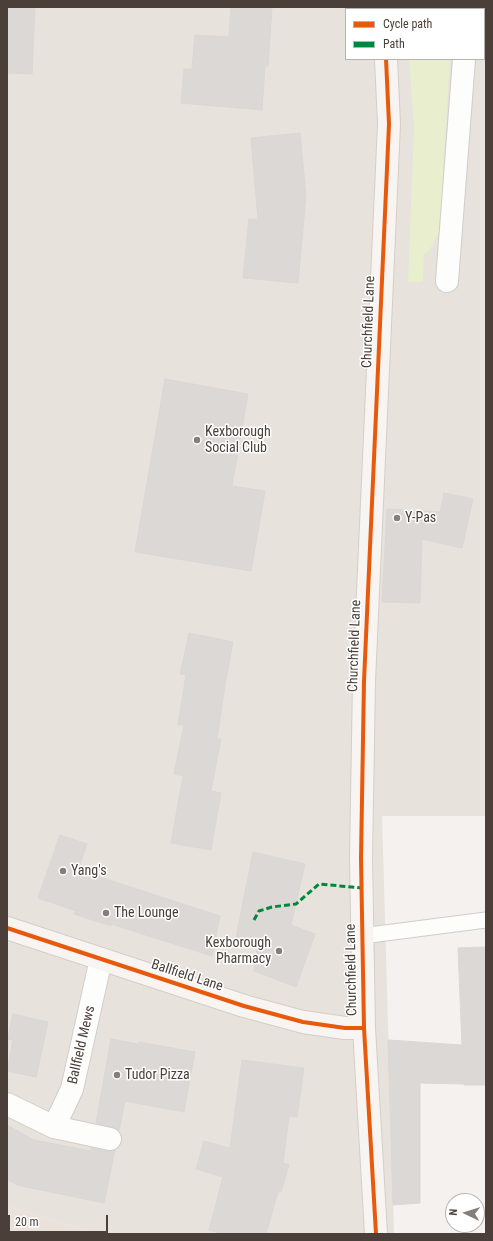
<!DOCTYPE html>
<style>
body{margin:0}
#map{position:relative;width:493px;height:1241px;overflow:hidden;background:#f4f1ee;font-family:"Roboto Condensed",sans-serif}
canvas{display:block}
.frame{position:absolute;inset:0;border:8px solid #4b4039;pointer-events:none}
.legend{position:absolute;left:345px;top:8px;width:140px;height:52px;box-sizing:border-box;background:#fff;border:1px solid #b7b3b0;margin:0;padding:5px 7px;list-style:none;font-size:12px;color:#4b4039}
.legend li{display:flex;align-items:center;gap:8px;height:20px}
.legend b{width:20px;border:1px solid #b7b3b0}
.north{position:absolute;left:445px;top:1193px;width:40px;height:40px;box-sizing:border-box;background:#fff;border:1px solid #b7b3b0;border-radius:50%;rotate:274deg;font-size:11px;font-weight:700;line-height:16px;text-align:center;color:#4b4039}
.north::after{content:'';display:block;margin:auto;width:14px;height:18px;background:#867e78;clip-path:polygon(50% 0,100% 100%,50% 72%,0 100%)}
.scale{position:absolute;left:8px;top:1215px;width:100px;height:18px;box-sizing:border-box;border:2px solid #4b4039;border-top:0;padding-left:5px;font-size:12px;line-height:14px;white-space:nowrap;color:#4b4039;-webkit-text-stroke:3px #fff;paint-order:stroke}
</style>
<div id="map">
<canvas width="493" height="1241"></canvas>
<div class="frame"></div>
<ul class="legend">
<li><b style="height:5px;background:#e8590c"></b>Cycle path</li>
<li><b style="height:5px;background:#00873e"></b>Path</li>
</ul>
<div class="north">N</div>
<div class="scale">20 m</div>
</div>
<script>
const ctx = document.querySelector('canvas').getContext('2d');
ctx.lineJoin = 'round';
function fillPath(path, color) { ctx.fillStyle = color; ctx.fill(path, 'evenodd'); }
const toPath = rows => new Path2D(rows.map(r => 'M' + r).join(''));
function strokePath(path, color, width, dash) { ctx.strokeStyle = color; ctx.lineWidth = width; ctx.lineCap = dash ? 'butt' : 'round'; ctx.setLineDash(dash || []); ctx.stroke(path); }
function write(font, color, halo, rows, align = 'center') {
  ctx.font = font + ' "Roboto Condensed",sans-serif'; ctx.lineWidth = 3; ctx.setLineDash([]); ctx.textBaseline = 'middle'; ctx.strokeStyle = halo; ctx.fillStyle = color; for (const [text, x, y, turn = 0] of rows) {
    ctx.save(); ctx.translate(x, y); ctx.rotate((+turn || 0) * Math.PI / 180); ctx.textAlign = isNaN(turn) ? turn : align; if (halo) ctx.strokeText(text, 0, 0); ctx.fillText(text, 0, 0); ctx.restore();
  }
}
fillPath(toPath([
 [7,7,486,7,486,816,382,816,394,1234,99,1234,7,1206],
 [346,9,484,9,484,59,346,59]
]), '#e7e2dc');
fillPath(toPath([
 [7,1206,99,1234,7,1234]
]), '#eae2da');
fillPath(toPath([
 [409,59,450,59,440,229,434,242,429,251,424,254,423,282,408,282,414,127]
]), '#e8eece');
const building = toPath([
 [7,7,35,7,32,74,7,73,7,7],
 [231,7,272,7,268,66,265,66,262,110,181,103,184,69,192,69,195,35,229,37,231,7],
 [300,133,306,196,298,283,243,278,249,219,258,220,251,138,300,133],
 [165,379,248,394,232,486,265,491,251,571,135,552,165,379],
 [444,493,473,499,462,548,422,539,420,603,382,602,387,509,440,512,444,493],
 [189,633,233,642,225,685,217,739,221,739,211,791,221,793,211,850,171,843,183,776,174,774,184,725,178,725,186,675,180,674,189,633],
 [60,835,87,844,78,870,220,916,212,956,111,924,111,926,74,914,76,911,38,898,60,835],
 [253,852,305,864,291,925,315,934,296,987,254,971,258,941,236,938,253,852],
 [486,947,486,1085,464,1085,464,1084,420,1083,420,1203,393,1205,388,1040,462,1045,458,948,486,947],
 [13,1014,48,1022,36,1077,7,1071,13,1040,8,1039,13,1014],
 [111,1039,138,1044,139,1042,195,1052,184,1112,125,1101,119,1131,113,1127,96,1123,111,1039],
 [242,1060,304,1068,297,1117,289,1116,283,1163,289,1165,281,1192,278,1192,266,1234,223,1234,209,1230,223,1177,196,1169,204,1141,230,1148,242,1060],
 [7,1125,34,1140,91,1151,91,1148,107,1151,115,1150,104,1203,17,1185,7,1179,7,1125]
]);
fillPath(building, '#dcd8d5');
strokePath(building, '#dcd7d4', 1);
const lane = toPath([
 [362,936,486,920]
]);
const street = toPath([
 [467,9,468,7],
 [447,281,464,59],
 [7,1104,54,1127,110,1139],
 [54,1127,72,1089,101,959]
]);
const secondary = toPath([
 [382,7,382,9],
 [7,928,244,1006,303,1022,345,1028,364,1028],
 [376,1234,364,1028,361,858,364,681,389,124,386,59]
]);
strokePath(lane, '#d1cdca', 17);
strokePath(street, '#d1cdca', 24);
strokePath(secondary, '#d5cec6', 24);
strokePath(lane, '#fdfdfc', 15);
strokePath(street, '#fdfdfc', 22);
strokePath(secondary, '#f7f4f1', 22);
strokePath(toPath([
 [254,920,259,911,272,907,296,904,319,884,362,888]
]), '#00873e', 3, [6, 3]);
strokePath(toPath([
 [7,928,244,1006,303,1022,345,1028,364,1028],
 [376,1234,364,1028,361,858,364,681,389,124,386,59]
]), '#e8590c', 4);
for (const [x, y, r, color] of [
 [197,440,4,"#867e78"],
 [397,518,4,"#867e78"],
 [63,871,4,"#867e78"],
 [106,913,4,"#867e78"],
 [279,951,4,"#867e78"],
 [117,1075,4,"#867e78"]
]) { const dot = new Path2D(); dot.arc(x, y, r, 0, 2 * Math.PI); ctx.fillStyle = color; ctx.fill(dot); strokePath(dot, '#fff', 1.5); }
write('14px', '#4b4039', '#fff', [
 ["Churchfield Lane",369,322,-88],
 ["Churchfield Lane",355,646,-88],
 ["Churchfield Lane",352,970,-91],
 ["Ballfield Lane",187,976,18],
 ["Ballfield Mews",82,1045,-77]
]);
write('14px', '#4b4039', '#fff', [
 ["Kexborough",205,432],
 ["Social Club",205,448],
 ["Y-Pas",405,518],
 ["Yang's",71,871],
 ["The Lounge",114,913],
 ["Kexborough",271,943,"right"],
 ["Pharmacy",271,959,"right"],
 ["Tudor Pizza",125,1075]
], 'left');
</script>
